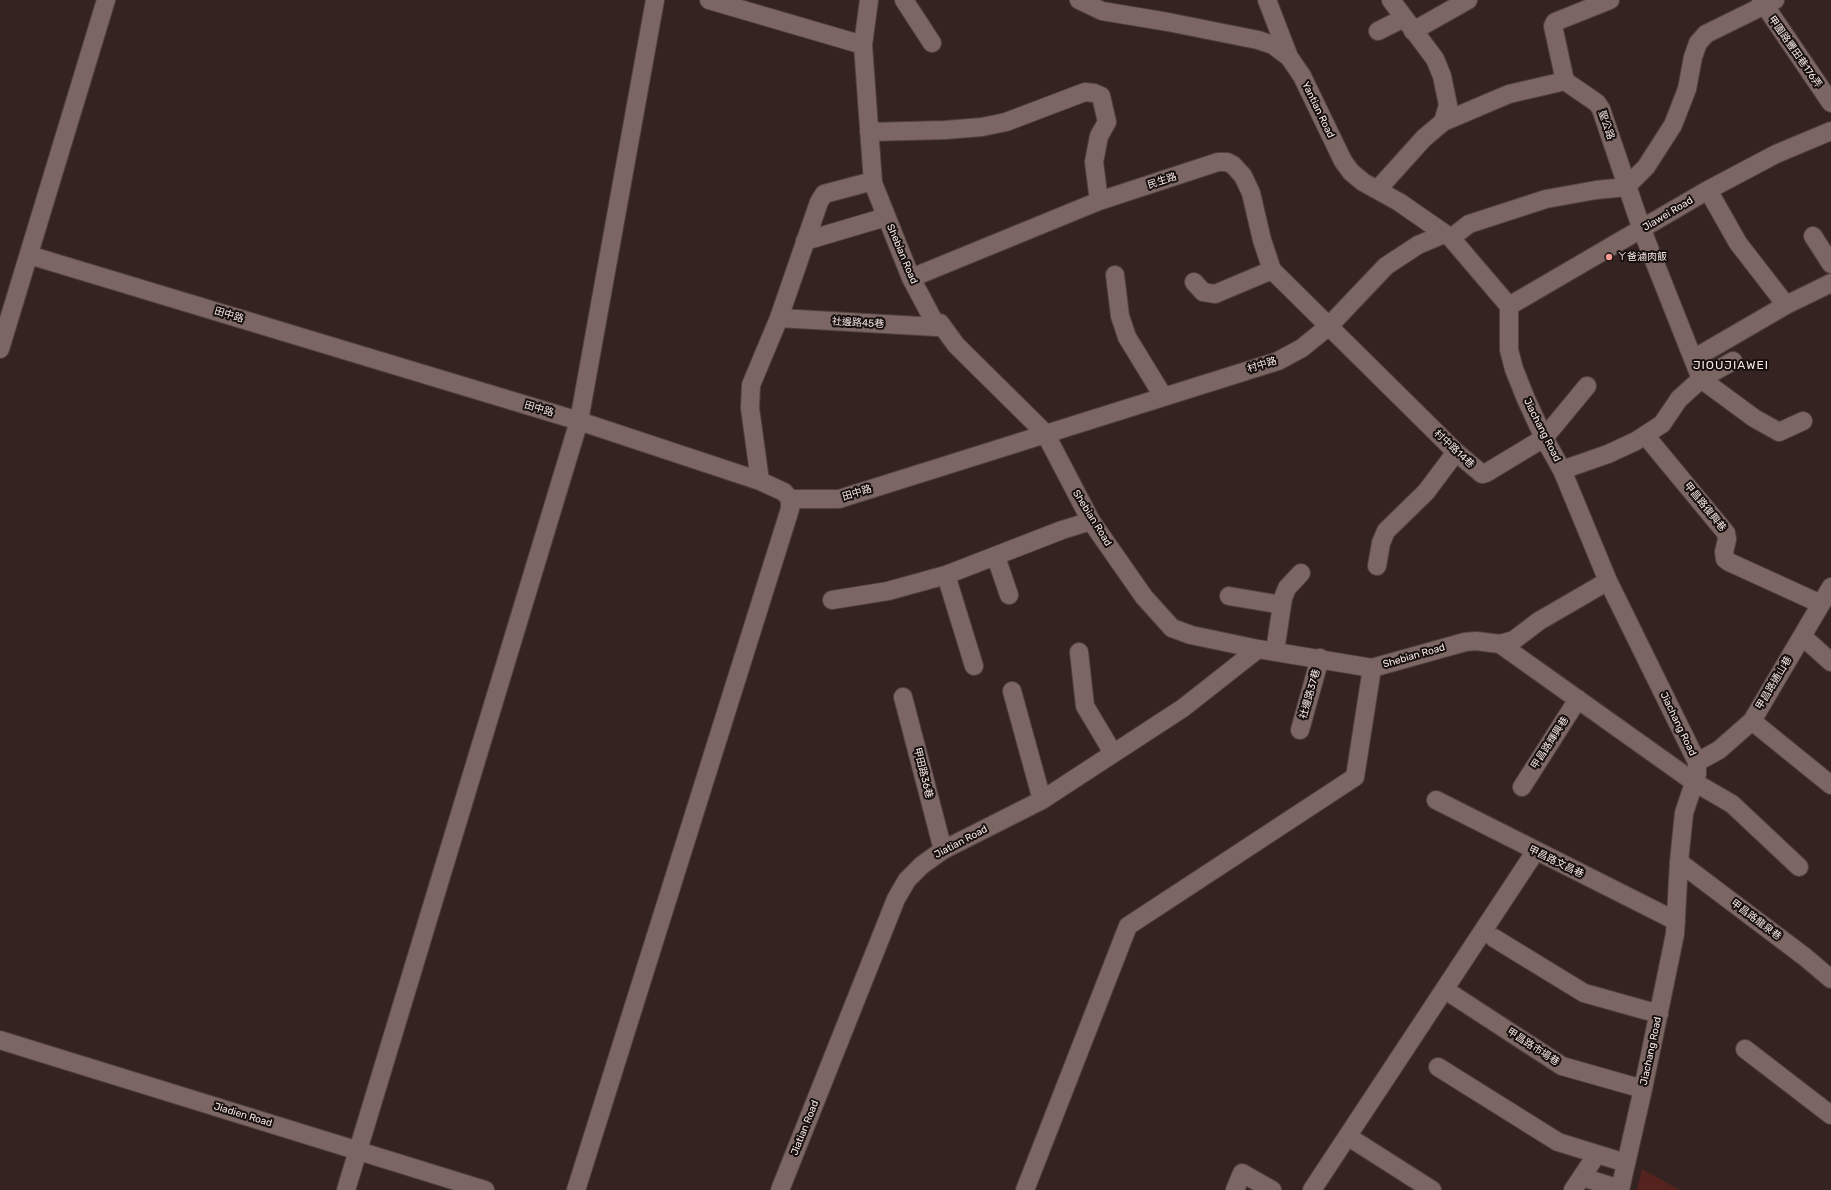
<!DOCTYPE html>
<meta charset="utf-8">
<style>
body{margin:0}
canvas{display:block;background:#352321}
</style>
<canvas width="1831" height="1190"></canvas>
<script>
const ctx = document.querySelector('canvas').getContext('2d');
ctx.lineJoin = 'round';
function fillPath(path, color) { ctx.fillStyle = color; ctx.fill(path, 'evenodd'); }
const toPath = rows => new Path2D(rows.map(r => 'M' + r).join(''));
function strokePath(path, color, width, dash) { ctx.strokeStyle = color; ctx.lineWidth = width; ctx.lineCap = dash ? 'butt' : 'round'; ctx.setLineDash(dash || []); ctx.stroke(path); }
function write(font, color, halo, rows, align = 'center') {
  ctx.font = font + ' Rubik,"Noto Sans TC",sans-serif'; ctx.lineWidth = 4; ctx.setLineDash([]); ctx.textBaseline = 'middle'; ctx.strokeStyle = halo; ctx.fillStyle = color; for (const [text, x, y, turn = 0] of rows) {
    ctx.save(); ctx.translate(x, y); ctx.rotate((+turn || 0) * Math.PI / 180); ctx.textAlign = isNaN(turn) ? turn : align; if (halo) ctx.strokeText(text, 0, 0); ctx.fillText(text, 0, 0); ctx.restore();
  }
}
fillPath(toPath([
 [1642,1169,1680,1190,1637,1190]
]), '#54231e');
const minor = toPath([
 [709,0,863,45],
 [869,0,863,45,873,183,911,278,937,327,940,323,956,345,1045,433,1091,521,1144,597,1172,628,1191,635,1258,649,1372,668,1465,642,1476,641,1500,644,1514,640,1539,621,1608,581],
 [904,0,932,43],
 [1079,0,1102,11,1168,22,1258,40,1273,45,1289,57,1302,76,1343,161,1351,172,1363,182,1399,202,1451,238,1509,306],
 [1267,0,1289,57],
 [1610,0,1555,22,1553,26,1565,81,1597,103,1601,109,1642,230,1701,379,1754,418,1779,432,1803,421],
 [1761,0,1831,103],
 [1378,31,1404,18],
 [1413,31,1468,0],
 [1443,122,1509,94,1565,81],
 [869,132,945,130,982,127,1006,122,1085,92,1094,93,1101,96,1107,122,1099,136,1094,162,1099,201],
 [1378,189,1424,138,1443,122,1448,105,1442,76,1435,59,1391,0],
 [1708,190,1738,243,1786,305],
 [1813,236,1831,264],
 [1451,238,1469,224,1546,199,1596,190,1626,187,1646,167,1673,125,1687,89,1693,57,1698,43,1706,34,1775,0],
 [805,241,886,217],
 [29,255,579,421,760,481,784,492,790,499,839,499,1278,361,1302,348,1329,326,1386,266,1418,245,1444,234],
 [1115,275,1120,316,1127,337,1163,396],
 [911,278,1099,201,1218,162,1227,162,1233,165,1243,176,1251,193,1262,240,1272,270,1456,452,1482,474,1486,473,1544,438,1587,386],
 [1194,282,1203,292,1215,294,1272,270],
 [1509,306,1509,350,1514,369,1526,399,1544,438,1562,470,1608,581,1697,762,1697,774,1684,813,1679,862,1675,934,1643,1089,1620,1190],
 [1509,306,1708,190,1776,154,1831,131],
 [779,318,937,327],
 [0,349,106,0],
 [1693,359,1786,305,1831,283],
 [1645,435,1726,533,1727,539,1724,552,1725,559,1729,562,1821,604],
 [1562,470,1608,454,1636,441,1662,424,1679,399,1701,379,1733,361],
 [760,481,750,408,751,385,779,318,819,202,824,194,873,181],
 [996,557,1009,595],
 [1377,566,1381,543,1386,531,1426,492,1456,452],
 [946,575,974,666],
 [1229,596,1282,605],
 [832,600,888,591,946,575,1062,530,1091,521],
 [1802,636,1831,662],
 [1500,644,1694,782,1732,804,1799,867],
 [1275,651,1283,598,1287,588,1301,573],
 [1079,652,1085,706,1113,753],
 [1012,691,1042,800],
 [903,697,943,850],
 [1752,721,1831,785],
 [1300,730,1320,658],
 [1697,762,1719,750,1752,721,1831,587],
 [1522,787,1578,699],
 [1436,800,1676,921],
 [1679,862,1805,957,1831,979],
 [1494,938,1584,993,1659,1014],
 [1453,995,1562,1066,1643,1089],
 [0,1040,485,1190],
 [1745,1049,1831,1115],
 [1438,1067,1558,1142,1626,1163],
 [1355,1141,1432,1190],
 [1582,1177,1620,1189],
 [346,1190,579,421,655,0],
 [576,1190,790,509,790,499],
 [780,1190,896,899,907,880,922,865,943,850,1042,800,1183,708,1258,649],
 [1025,1190,1128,926,1355,777,1372,668],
 [1235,1190,1242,1173,1272,1190],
 [1312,1190,1535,852],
 [1573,1190,1597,1154]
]);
strokePath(minor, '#51413f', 20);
strokePath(minor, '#7b6663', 18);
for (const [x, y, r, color] of [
 [1609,257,4,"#f59c91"]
]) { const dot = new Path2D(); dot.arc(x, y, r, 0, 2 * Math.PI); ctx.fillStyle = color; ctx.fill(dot); strokePath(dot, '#170f0e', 1.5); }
write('10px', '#f7eae8', '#170f0e', [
 ["甲圍路豐田巷176弄",1795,52,55],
 ["Yantian Road",1318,110,64],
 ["聖公路",1606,125,71],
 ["民生路",1162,181,-18],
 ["Jiawei Road",1668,214,-31],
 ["Shebian Road",902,254,67],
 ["田中路",229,315,17],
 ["社邊路45巷",858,323,3],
 ["村中路",1262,365,-17],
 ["田中路",539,409,17],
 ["Jiachang Road",1542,430,63],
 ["村中路14巷",1454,449,43],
 ["田中路",857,493,-17],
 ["甲昌路復興巷",1705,507,51],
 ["Shebian Road",1092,518,58],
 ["Shebian Road",1414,656,-16],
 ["甲昌路通山巷",1774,683,-59],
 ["社邊路37巷",1310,694,-74],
 ["Jiachang Road",1678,724,64],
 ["甲昌路輝興巷",1550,743,-57],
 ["甲田路36巷",923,773,76],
 ["Jiatian Road",961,842,-28],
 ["甲昌路文昌巷",1556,862,26],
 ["甲昌路龍泉巷",1756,920,37],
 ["甲昌路市場巷",1533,1047,33],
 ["Jiachang Road",1651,1051,-78],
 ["Jiadien Road",243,1115,17],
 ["Jiatian Road",805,1128,-68]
]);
write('10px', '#f7eae8', '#170f0e', [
 ["ㄚ爸滷肉飯",1617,257]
], 'left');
ctx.letterSpacing = '1px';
write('12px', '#f7eae8', '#170f0e', [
 ["JIOUJIAWEI",1731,366]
]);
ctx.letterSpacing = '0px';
</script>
